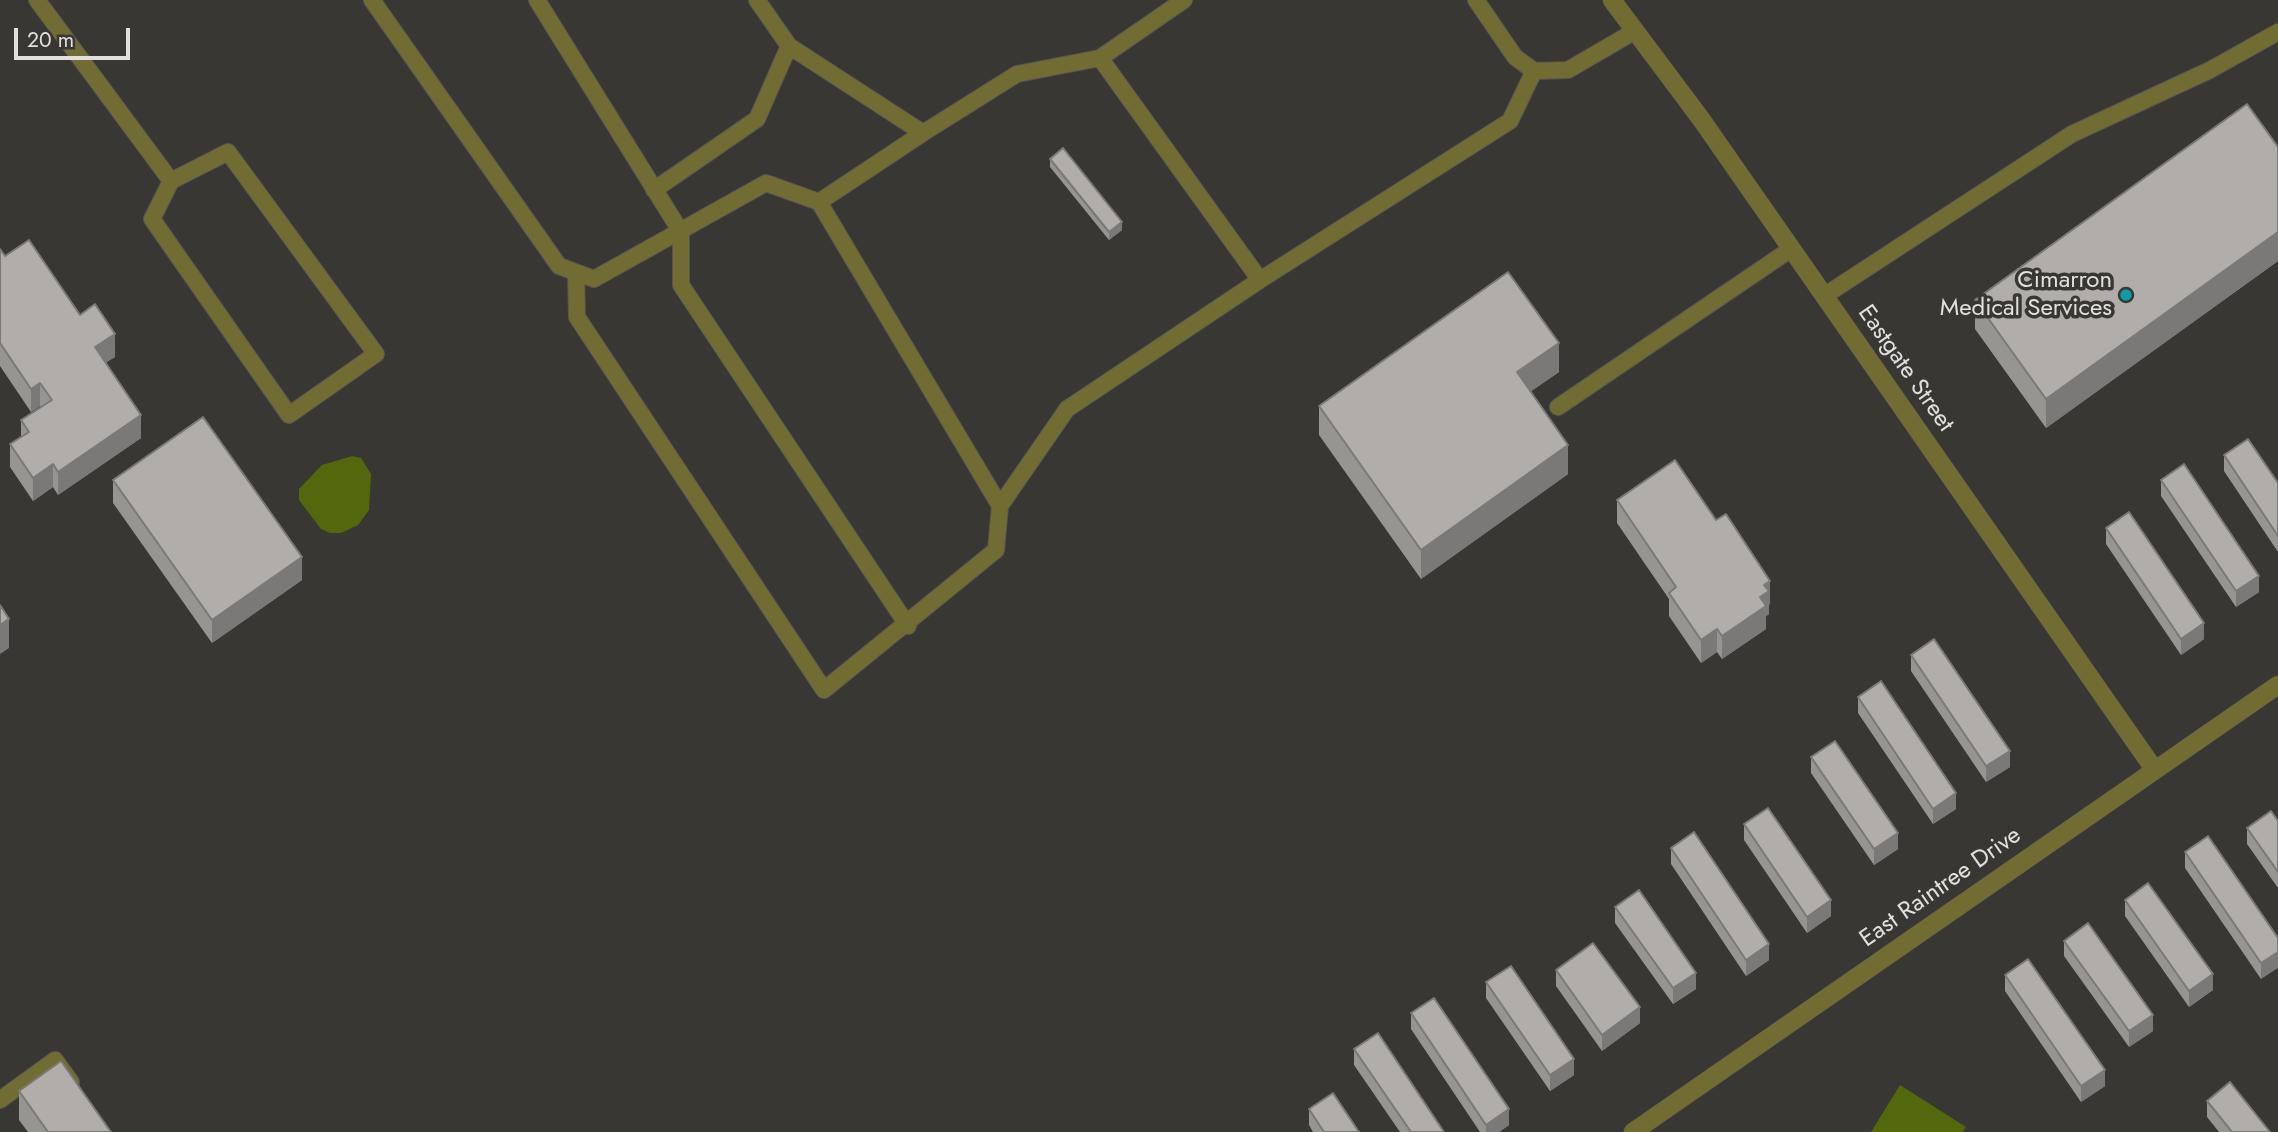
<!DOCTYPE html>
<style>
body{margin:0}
#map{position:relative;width:2278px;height:1132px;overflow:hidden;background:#393734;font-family:Jost,sans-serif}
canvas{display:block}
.scale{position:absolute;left:14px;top:28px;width:116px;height:32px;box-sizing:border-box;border:4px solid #e1e0de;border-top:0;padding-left:9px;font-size:21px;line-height:24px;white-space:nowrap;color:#e1e0de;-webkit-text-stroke:5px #393734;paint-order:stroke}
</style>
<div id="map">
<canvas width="2278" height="1132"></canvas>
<div class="scale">20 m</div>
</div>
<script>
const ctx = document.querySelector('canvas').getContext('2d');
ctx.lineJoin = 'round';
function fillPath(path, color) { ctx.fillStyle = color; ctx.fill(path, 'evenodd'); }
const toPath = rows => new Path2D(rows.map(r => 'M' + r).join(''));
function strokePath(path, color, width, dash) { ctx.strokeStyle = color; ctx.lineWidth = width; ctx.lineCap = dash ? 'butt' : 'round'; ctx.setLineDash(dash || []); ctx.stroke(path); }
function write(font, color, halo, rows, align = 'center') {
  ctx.font = font + ' Jost,sans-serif'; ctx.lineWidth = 7; ctx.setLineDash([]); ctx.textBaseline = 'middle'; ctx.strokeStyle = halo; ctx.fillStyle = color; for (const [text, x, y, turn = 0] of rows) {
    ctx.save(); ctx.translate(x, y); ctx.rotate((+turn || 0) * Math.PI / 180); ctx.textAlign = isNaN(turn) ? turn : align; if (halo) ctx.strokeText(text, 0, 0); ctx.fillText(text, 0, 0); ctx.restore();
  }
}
fillPath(toPath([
 [352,456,361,458,371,474,369,510,358,525,341,533,330,533,321,529,299,500,299,489,322,465],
 [1900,1085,1966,1127,1963,1132,1871,1132]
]), '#53670c');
const lane = toPath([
 [37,0,171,181],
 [372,0,559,266,594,279,766,183,819,202,923,133],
 [537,0,681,232,681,285,908,626],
 [757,0,789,46,923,133,1017,74,1100,58,1184,0],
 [1476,0,1515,57,1534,71,1568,70,1635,31],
 [1100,58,1260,280,1510,121,1534,71],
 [228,152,376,354,289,415,152,219,171,181,228,152],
 [654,190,757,119,789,46],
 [576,273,577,317,824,690,996,550,1000,506,819,202],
 [1824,296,2072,134,2210,70,2278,32],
 [1558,407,1791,249],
 [1000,506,1067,409,1260,280],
 [0,1100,55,1060,71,1082]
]);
const street = toPath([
 [1612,0,1701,119,2154,769],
 [1633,1132,2278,685]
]);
strokePath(lane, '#575553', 18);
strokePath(street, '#575553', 19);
strokePath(lane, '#716d32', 16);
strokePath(street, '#716d32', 18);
fillPath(toPath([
 [2278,147,2278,261,2046,428,1975,329,1975,300],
 [1050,159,1122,230,1109,240,1050,167],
 [0,249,5,256,80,315,115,357,106,362,141,438,58,495,53,487,33,501,10,467,10,444,21,437,21,420,41,407,40,406,31,412,0,366],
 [1559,372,1531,391,1568,474,1421,579,1319,435,1319,406],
 [2224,455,2278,483,2278,552,2224,471],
 [113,480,302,580,212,643,113,503],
 [2161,480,2259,592,2236,607,2161,496],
 [1617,500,1770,603,1769,605,1769,614,1766,616,1766,629,1722,659,1717,652,1701,663,1669,616,1669,599,1617,523],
 [2106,528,2204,639,2181,655,2106,544],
 [1911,655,2010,767,1986,782,1911,671],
 [1858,697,1956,809,1933,824,1858,713],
 [1811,757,1898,849,1874,865,1811,773],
 [2278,821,2278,888,2247,844,2247,828],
 [1744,824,1831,916,1807,933,1744,840],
 [1671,848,1769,960,1746,976,1671,864],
 [2185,852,2278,938,2261,979,2185,868],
 [2125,900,2213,990,2189,1007,2125,916],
 [1615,907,1696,989,1673,1004,1615,923],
 [2064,941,2153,1031,2129,1047,2064,956],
 [1556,970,1640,1023,1602,1051,1556,986],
 [2005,975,2105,1086,2081,1102,2005,991],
 [1486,982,1574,1075,1550,1091,1486,998],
 [1411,1013,1509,1125,1499,1132,1480,1132,1411,1029],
 [1354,1049,1444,1132,1400,1132,1354,1065],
 [19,1091,111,1132,28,1132,19,1120],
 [2207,1101,2270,1132,2219,1132,2207,1117],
 [1309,1109,1359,1132,1313,1132,1309,1125]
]), '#979592');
fillPath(toPath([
 [1122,222,1122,230,1109,240,1109,232],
 [2278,232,2278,261,2046,428,2046,399],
 [115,334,115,357,95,370,95,347],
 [1559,343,1559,372,1517,401,1517,372],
 [40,383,40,406,31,412,31,389],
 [141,415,141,438,58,495,58,472],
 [1568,445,1568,474,1421,579,1421,550],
 [53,464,53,487,33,501,33,478],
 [302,557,302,580,212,643,212,620],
 [2259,576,2259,592,2236,607,2236,591],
 [1770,581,1770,603,1769,605,1769,614,1766,616,1766,629,1722,659,1722,636,1760,597,1764,585],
 [9,619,9,648,0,654,0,625],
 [2204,623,2204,639,2181,655,2181,639],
 [1717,629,1717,652,1701,663,1701,640],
 [2010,751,2010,767,1986,782,1986,766],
 [1956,793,1956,809,1933,824,1933,809],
 [1898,833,1898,849,1874,865,1874,849],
 [1831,900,1831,916,1807,933,1807,917],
 [1769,944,1769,960,1746,976,1746,960],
 [2278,952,2278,968,2261,979,2261,963],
 [1696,973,1696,989,1673,1004,1673,988],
 [2213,974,2213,990,2189,1007,2189,991],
 [1640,1007,1640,1023,1602,1051,1602,1035],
 [2153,1015,2153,1031,2129,1047,2129,1031],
 [1574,1059,1574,1075,1550,1091,1550,1075],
 [2105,1070,2105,1086,2081,1102,2081,1086],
 [1509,1109,1509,1125,1499,1132,1486,1132,1486,1125]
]), '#7b7977');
const building = toPath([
 [2247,104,2278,147,2278,232,2046,399,1975,300,2247,104],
 [1063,148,1122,222,1109,232,1050,159,1063,148],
 [29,240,80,315,95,304,115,334,95,347,141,415,58,472,53,464,33,478,10,444,29,432,21,420,52,400,40,383,31,389,0,343,0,249,5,256,29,240],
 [1508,272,1559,343,1517,372,1568,445,1421,550,1319,406,1508,272],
 [203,417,302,557,212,620,113,480,203,417],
 [2248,439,2278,483,2278,536,2224,455,2248,439],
 [1675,460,1716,520,1726,514,1770,581,1764,585,1769,591,1760,597,1766,606,1722,636,1717,629,1701,640,1669,593,1676,587,1617,500,1675,460],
 [2184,464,2259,576,2236,591,2161,480,2184,464],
 [2129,512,2204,623,2181,639,2106,528,2129,512],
 [0,605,9,619,0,625,0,605],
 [1934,639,2010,751,1986,766,1911,655,1934,639],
 [1881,681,1956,793,1933,809,1858,697,1881,681],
 [1835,741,1898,833,1874,849,1811,757,1835,741],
 [1768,808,1831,900,1807,917,1744,824,1768,808],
 [2271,811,2278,821,2278,872,2247,828,2271,811],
 [1694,832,1769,944,1746,960,1671,848,1694,832],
 [2208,836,2278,938,2278,952,2261,963,2185,852,2208,836],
 [2148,883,2213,974,2189,991,2125,900,2148,883],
 [1639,890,1696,973,1673,988,1615,907,1639,890],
 [2088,923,2153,1015,2129,1031,2064,941,2088,923],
 [1593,943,1640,1007,1602,1035,1556,970,1593,943],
 [2028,959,2105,1070,2081,1086,2005,975,2028,959],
 [1511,966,1574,1059,1550,1075,1486,982,1511,966],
 [1434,998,1509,1109,1486,1125,1411,1013,1434,998],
 [1378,1033,1444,1132,1411,1132,1354,1049,1378,1033],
 [61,1061,111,1132,48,1132,19,1091,61,1061],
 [2230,1082,2270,1132,2232,1132,2207,1101,2230,1082],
 [1333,1093,1359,1132,1324,1132,1309,1109,1333,1093]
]);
fillPath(building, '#b0adaa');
strokePath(building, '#7b7977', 2);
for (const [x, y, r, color] of [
 [2126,295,7,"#0f9aa8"]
]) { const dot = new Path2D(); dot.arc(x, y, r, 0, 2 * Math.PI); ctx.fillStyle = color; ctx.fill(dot); strokePath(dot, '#393734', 2.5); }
write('24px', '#e1e0de', '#393734', [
 ["Cimarron",2112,281],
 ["Medical Services",2112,309]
], 'right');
write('24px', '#e1e0de', '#393734', [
 ["Eastgate Street",1905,369,55],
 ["East Raintree Drive",1941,888,-35]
]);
</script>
